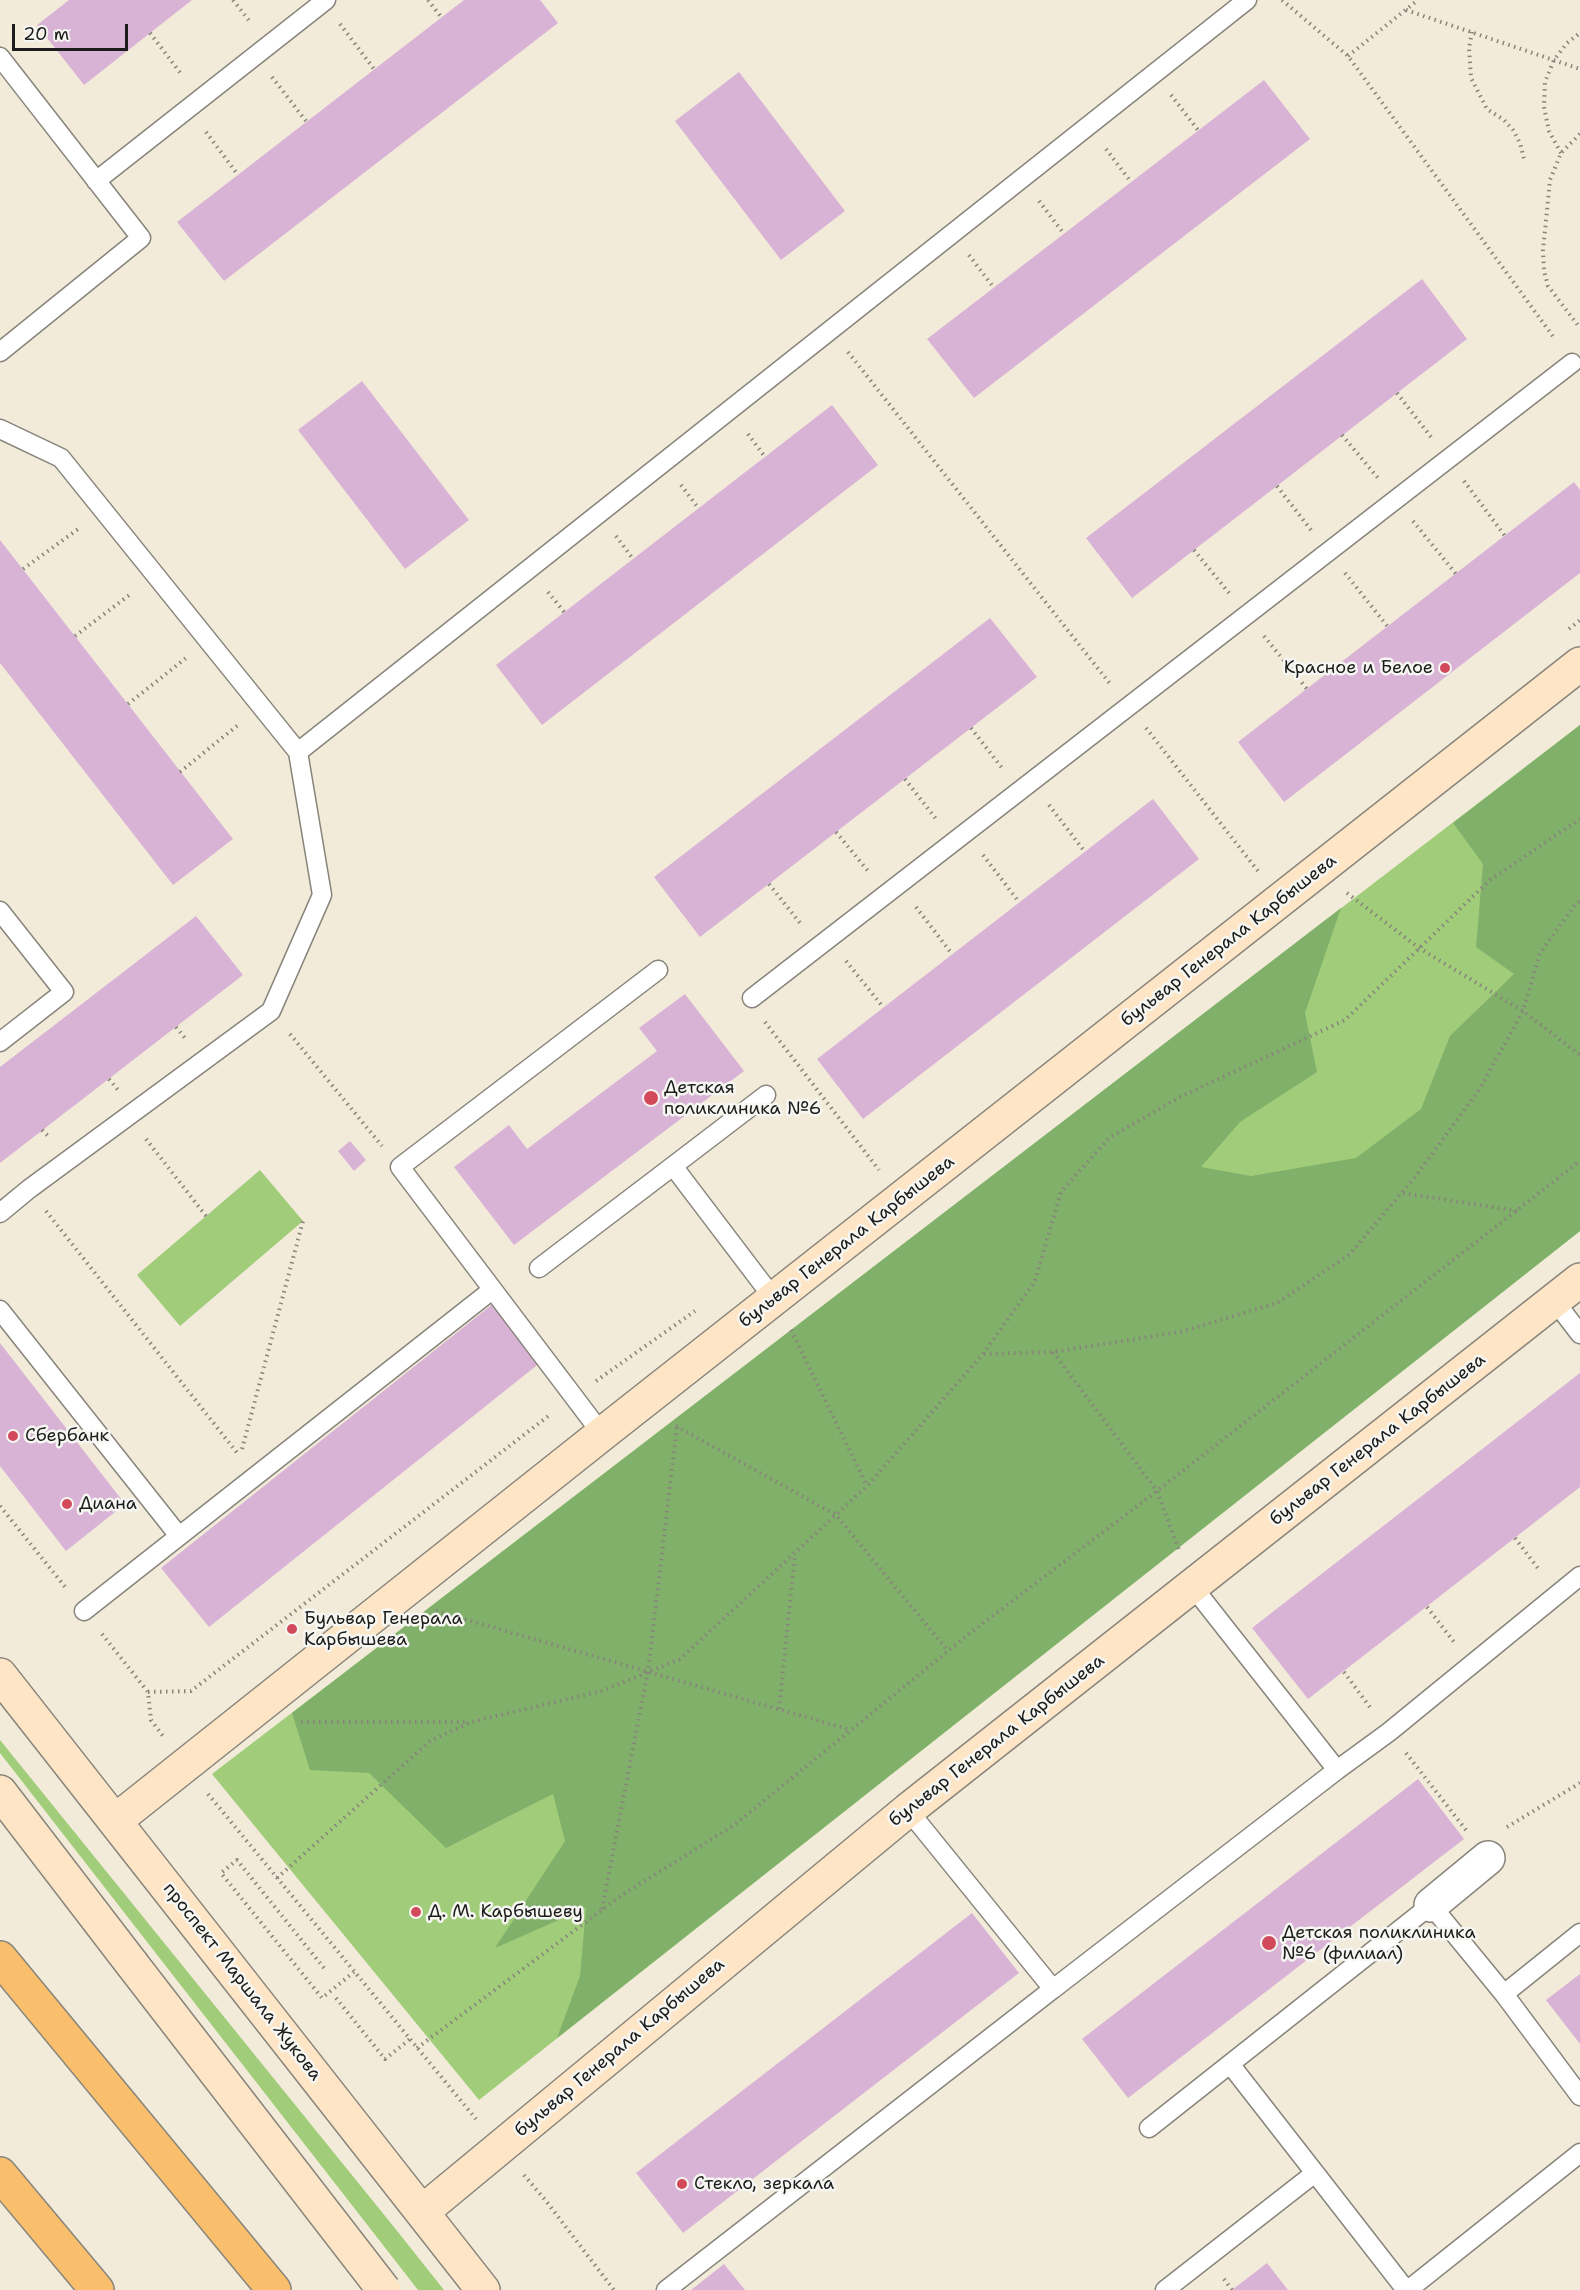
<!DOCTYPE html>
<meta charset="utf-8">
<style>
body{margin:0}
#map{position:relative;width:1580px;height:2290px;overflow:hidden;background:#f2ebda;font-family:"Shantell Sans",sans-serif}
canvas{display:block}
.scale{position:absolute;left:12px;top:24px;width:116px;height:27px;box-sizing:border-box;border:3px solid #1c1c1c;border-top:0;padding-left:8px;font-size:18px;line-height:21px;white-space:nowrap;color:#1c1c1c;-webkit-text-stroke:4px #f6f6f2;paint-order:stroke}
</style>
<div id="map">
<canvas width="1580" height="2290"></canvas>
<div class="scale">20 m</div>
</div>
<script>
const ctx = document.querySelector('canvas').getContext('2d');
ctx.lineJoin = 'round';
function fillPath(path, color) { ctx.fillStyle = color; ctx.fill(path, 'evenodd'); }
const toPath = rows => new Path2D(rows.map(r => 'M' + r).join(''));
function strokePath(path, color, width, dash) { ctx.strokeStyle = color; ctx.lineWidth = width; ctx.lineCap = dash ? 'butt' : 'round'; ctx.setLineDash(dash || []); ctx.stroke(path); }
function write(font, color, halo, rows, align = 'center') {
  ctx.font = font + ' "Shantell Sans",sans-serif'; ctx.lineWidth = 5; ctx.setLineDash([]); ctx.textBaseline = 'middle'; ctx.strokeStyle = halo; ctx.fillStyle = color; for (const [text, x, y, turn = 0] of rows) {
    ctx.save(); ctx.translate(x, y); ctx.rotate((+turn || 0) * Math.PI / 180); ctx.textAlign = isNaN(turn) ? turn : align; if (halo) ctx.strokeText(text, 0, 0); ctx.fillText(text, 0, 0); ctx.restore();
  }
}
fillPath(toPath([
 [1580,725,1580,1231,479,2100,212,1774],
 [260,1170,303,1221,180,1326,137,1275],
 [0,1740,398,2232,444,2290,418,2290,0,1753]
]), '#a1cd7a');
fillPath(toPath([
 [1580,725,1580,1231,557,2038,580,1976,586,1908,495,1948,565,1841,553,1794,446,1848,369,1773,310,1770,292,1713,1341,908,1305,1013,1317,1072,1240,1122,1201,1167,1251,1176,1356,1158,1421,1109,1450,1036,1514,974,1476,947,1483,864,1453,823]
]), '#80b06a');
fillPath(toPath([
 [69,0,192,0,84,85,37,25],
 [464,0,540,0,558,23,224,281,177,222],
 [739,72,845,211,781,260,675,121],
 [1264,80,1310,139,974,398,927,339],
 [1422,279,1467,339,1132,598,1086,538],
 [362,381,469,520,405,569,298,430],
 [832,405,878,465,542,725,496,665],
 [1574,482,1580,490,1580,573,1284,802,1238,742],
 [0,540,233,839,173,885,0,663],
 [990,618,1037,677,700,937,654,877],
 [1153,799,1199,859,863,1119,817,1059],
 [196,916,243,975,0,1163,0,1067],
 [685,994,744,1071,514,1245,454,1167,509,1125,527,1149,657,1051,639,1028],
 [350,1141,366,1160,354,1171,338,1151],
 [494,1303,541,1362,209,1627,161,1568],
 [0,1343,125,1504,66,1551,0,1466],
 [1580,1373,1580,1487,1308,1699,1252,1628],
 [1418,1779,1464,1839,1128,2098,1082,2039],
 [972,1913,1019,1973,683,2233,636,2173],
 [1580,1974,1580,2044,1546,2000],
 [1267,2263,1288,2290,1232,2290],
 [724,2264,745,2290,691,2290]
]), '#d9b3d5');
const lane = toPath([
 [0,57,141,238,0,352],
 [96,181,326,0],
 [0,429,61,458,298,752,322,895,271,1011,29,1189,0,1213],
 [298,752,1247,0],
 [0,911,64,992,0,1042],
 [752,998,1572,363],
 [766,1095,673,1166,774,1299],
 [539,1268,673,1166],
 [1554,1300,1580,1334],
 [0,1310,179,1536],
 [602,1434,400,1167,658,970],
 [84,1611,492,1290],
 [1337,1770,1389,1732,1580,1576],
 [908,1810,1053,1989,1337,1770,1193,1587],
 [1580,1933,1504,1994,1580,2096],
 [1230,2064,1315,2173],
 [1149,2128,1431,1905,1504,1994],
 [666,2290,1053,1989],
 [1165,2290,1315,2173,1406,2290],
 [1408,2290,1580,2153]
]);
const street = toPath([
 [1431,1905,1488,1858]
]);
const secondary = toPath([
 [0,1675,483,2290],
 [0,1792,132,1964],
 [115,1821,602,1434,1580,664],
 [422,2212,908,1810,1580,1280]
]);
const primary = toPath([
 [0,1958,274,2290],
 [0,2174,97,2290]
]);
strokePath(lane, '#87847b', 21);
strokePath(street, '#87847b', 36);
strokePath(secondary, '#87847b', 36);
strokePath(primary, '#87847b', 36);
strokePath(toPath([
 [233,0,251,23],
 [428,0,441,17],
 [1282,0,1348,56,1555,339],
 [1406,10,1580,69],
 [340,24,374,69],
 [1472,32,1469,48,1471,78,1487,109,1504,120,1513,130,1520,143,1524,159],
 [150,33,182,75],
 [1348,56,1418,0],
 [272,77,306,121],
 [1171,95,1198,130],
 [206,132,238,175],
 [1580,134,1561,153,1550,180,1543,250,1544,271,1548,286,1580,328],
 [1106,149,1131,182],
 [1561,153,1549,131,1544,107,1545,82,1554,60,1567,43,1580,33],
 [1039,201,1064,234],
 [969,255,994,288],
 [848,352,1111,685],
 [1397,393,1431,437],
 [748,434,765,457],
 [1342,435,1378,478],
 [1464,481,1505,536],
 [681,485,699,509],
 [1277,486,1311,530],
 [1413,521,1456,574],
 [616,536,633,559],
 [1194,550,1229,593],
 [23,569,81,527],
 [1345,573,1388,627],
 [548,592,564,612],
 [1569,629,1580,620],
 [75,636,132,593],
 [1264,636,1307,689],
 [128,704,186,658],
 [971,728,1002,768],
 [1146,728,1258,871],
 [180,772,238,725],
 [905,779,936,819],
 [1049,805,1085,852],
 [836,832,868,871],
 [983,855,1019,902],
 [769,884,800,923],
 [1347,893,1419,948,1523,1011,1580,1055],
 [916,907,952,954],
 [846,961,883,1007],
 [765,1022,879,1170],
 [176,1027,185,1038],
 [290,1034,382,1146],
 [109,1079,118,1090],
 [42,1130,50,1138],
 [146,1139,206,1216],
 [1403,1193,1517,1211],
 [46,1211,238,1454],
 [791,1330,867,1486],
 [1053,1352,1157,1491,1179,1550],
 [984,1354,1053,1352,1180,1332,1277,1303,1350,1254,1415,1177,1479,1090,1523,1011,1540,953,1575,905,1580,901],
 [596,1381,695,1311],
 [676,1426,836,1515,948,1651],
 [242,1449,303,1221],
 [0,1506,66,1588],
 [1515,1538,1540,1571],
 [1427,1607,1454,1642],
 [436,1611,851,1730],
 [102,1634,148,1692,151,1720,163,1736],
 [1344,1672,1372,1710],
 [148,1692,191,1691,551,1414],
 [779,1709,795,1554],
 [301,1722,467,1722],
 [1406,1753,1466,1830],
 [208,1794,476,2119],
 [1507,1827,1580,1783],
 [277,1878,430,1741,471,1722,602,1691,680,1659,867,1486,983,1354,1035,1281,1061,1192,1109,1138,1178,1098,1345,1020,1490,880,1580,819],
 [602,1909,648,1671,677,1427],
 [324,1968,237,1860,221,1873,322,1998,354,1972],
 [336,1998,385,2059,410,2039],
 [417,2048,622,1895,733,1826,969,1634,1157,1491,1580,1161],
 [524,2175,546,2201,614,2290],
 [1224,2279,1232,2290]
]), '#87847b', 4, [1.5, 4.5]);
strokePath(lane, '#fff', 18);
strokePath(street, '#fff', 33);
strokePath(secondary, '#fde5c5', 33);
strokePath(primary, '#f9bf6d', 33);
const secondaryBridge = toPath([
 [132,1964,384,2290]
]);
strokePath(secondaryBridge, '#87847b', 36, []);
strokePath(secondaryBridge, '#fde5c5', 33);
for (const [x, y, r, color] of [
 [1445,668,6,"#d1495b"],
 [651,1098,8,"#d1495b"],
 [13,1436,6,"#d1495b"],
 [67,1504,6,"#d1495b"],
 [292,1629,6,"#d1495b"],
 [416,1912,6,"#d1495b"],
 [1269,1943,8,"#d1495b"],
 [682,2184,6,"#d1495b"]
]) { const dot = new Path2D(); dot.arc(x, y, r, 0, 2 * Math.PI); ctx.fillStyle = color; ctx.fill(dot); strokePath(dot, '#f6f6f2', 2); }
write('18px', '#1c1c1c', '#f6f6f2', [
 ["Красное и Белое",1433,668,"right"],
 ["Детская",664,1088],
 ["поликлиника №6",664,1109],
 ["Сбербанк",25,1436],
 ["Диана",79,1504],
 ["Бульвар Генерала",304,1619],
 ["Карбышева",304,1640],
 ["Д. М. Карбышеву",428,1912],
 ["Детская поликлиника",1282,1933],
 ["№6 (филиал)",1282,1954],
 ["Стекло, зеркала",694,2184]
], 'left');
write('18px', '#1c1c1c', '#f6f6f2', [
 ["бульвар Генерала Карбышева",1229,941,-38],
 ["бульвар Генерала Карбышева",847,1242,-38],
 ["бульвар Генерала Карбышева",1378,1440,-38],
 ["бульвар Генерала Карбышева",997,1741,-38],
 ["проспект Маршала Жукова",242,1982,52],
 ["бульвар Генерала Карбышева",620,2048,-40]
]);
</script>
